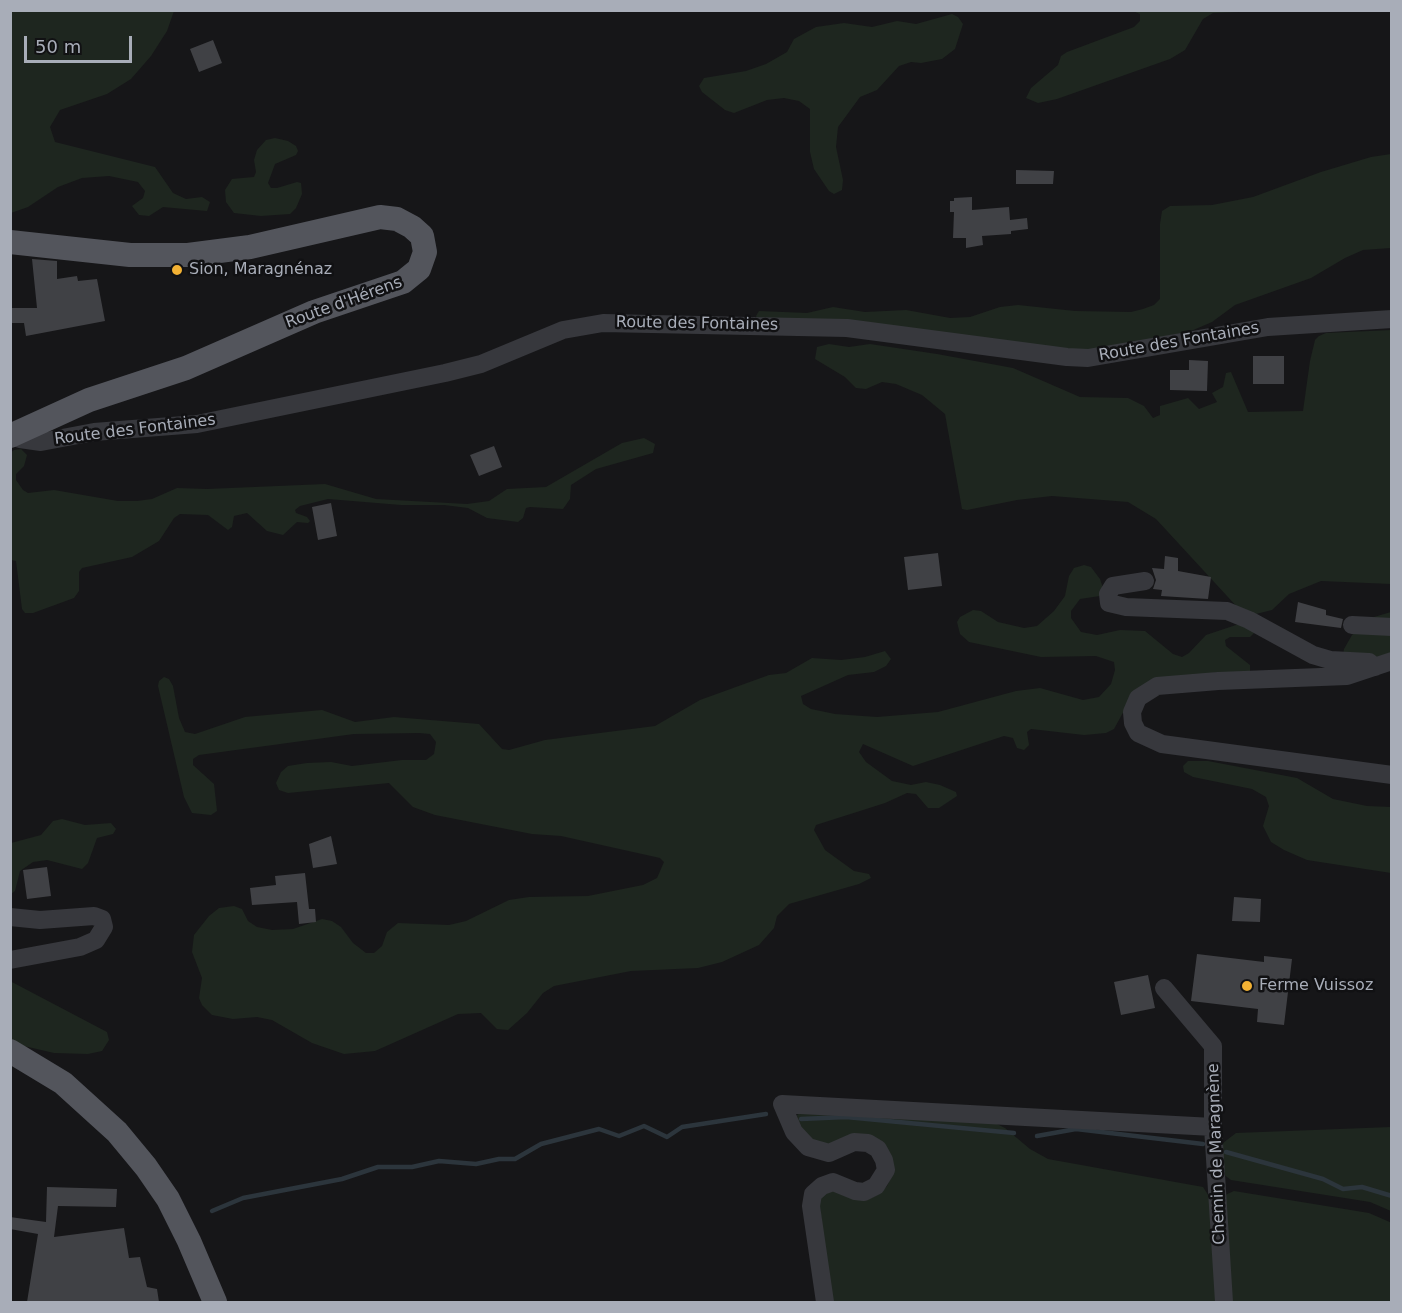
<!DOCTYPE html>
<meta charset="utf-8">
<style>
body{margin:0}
#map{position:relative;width:1402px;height:1313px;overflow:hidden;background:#161618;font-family:"DejaVu Sans",sans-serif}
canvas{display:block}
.frame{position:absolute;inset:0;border:12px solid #a8adb8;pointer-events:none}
.scale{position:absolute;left:24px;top:36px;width:108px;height:27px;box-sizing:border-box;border:3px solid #a8adb8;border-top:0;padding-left:8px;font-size:18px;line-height:21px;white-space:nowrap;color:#a8adb8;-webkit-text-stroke:4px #111113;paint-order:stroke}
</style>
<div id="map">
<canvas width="1402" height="1313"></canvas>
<div class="frame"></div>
<div class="scale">50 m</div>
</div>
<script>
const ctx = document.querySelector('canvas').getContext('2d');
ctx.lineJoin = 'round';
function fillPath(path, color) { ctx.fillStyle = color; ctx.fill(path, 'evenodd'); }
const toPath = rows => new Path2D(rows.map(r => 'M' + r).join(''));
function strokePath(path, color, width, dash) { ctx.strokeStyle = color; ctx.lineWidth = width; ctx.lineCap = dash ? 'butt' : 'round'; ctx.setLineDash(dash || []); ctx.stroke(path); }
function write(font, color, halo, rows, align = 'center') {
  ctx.font = font + ' "DejaVu Sans",sans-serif'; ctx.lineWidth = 5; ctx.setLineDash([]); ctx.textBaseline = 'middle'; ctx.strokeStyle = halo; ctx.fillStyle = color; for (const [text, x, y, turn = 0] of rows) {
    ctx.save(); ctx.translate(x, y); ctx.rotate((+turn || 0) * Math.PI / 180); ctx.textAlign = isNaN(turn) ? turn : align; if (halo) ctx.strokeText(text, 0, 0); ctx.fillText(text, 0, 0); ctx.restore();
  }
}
fillPath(toPath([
 [10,11,174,11,167,31,151,56,131,79,107,94,60,110,50,127,55,142,155,167,173,193,186,199,202,197,210,202,207,211,163,207,149,216,139,215,132,206,143,198,145,191,138,182,109,176,82,178,58,187,28,207,11,213],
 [1133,11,1264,11,1213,13,1203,19,1185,50,1170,59,1057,99,1038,103,1026,98,1031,88,1058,65,1061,56,1067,52,1134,27,1140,21,1140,14],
 [952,14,958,17,963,24,955,49,942,59,921,63,911,62,899,66,877,90,860,97,838,127,836,147,843,180,842,190,834,194,829,191,814,169,810,152,810,109,799,101,784,98,767,100,734,113,725,110,702,92,699,86,704,78,746,71,766,64,787,52,794,39,816,27,844,23,872,27,897,21,916,24],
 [275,138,288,141,296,146,298,151,296,155,275,164,268,183,271,188,277,188,297,182,301,183,302,194,296,208,290,214,261,216,234,213,226,202,225,190,232,179,254,177,256,172,254,160,257,150,266,140],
 [1391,154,1391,248,1363,250,1345,258,1311,278,1235,305,1212,322,1191,331,1104,349,1081,350,758,320,756,316,759,311,807,313,833,307,865,312,906,310,950,318,970,317,1000,307,1018,305,1075,311,1131,312,1143,309,1154,305,1160,299,1160,224,1162,211,1170,206,1212,205,1253,197,1321,172,1371,157],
 [1391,330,1391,584,1321,581,1289,594,1272,610,1256,614,1239,609,1156,519,1128,502,1052,496,1017,500,967,510,962,509,945,414,922,395,896,384,882,382,866,389,856,388,845,377,815,359,817,347,829,344,849,347,870,344,937,354,1013,368,1080,397,1128,398,1144,406,1153,418,1160,415,1160,406,1188,398,1199,409,1217,402,1212,393,1223,387,1226,373,1231,372,1248,412,1303,411,1310,361,1315,340,1319,336,1326,333],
 [644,438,655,444,653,453,596,469,571,485,570,499,563,509,530,507,526,508,523,518,518,522,487,518,468,508,444,505,401,505,328,499,300,506,295,510,296,513,307,517,310,521,308,523,297,522,283,535,267,531,247,513,234,516,232,527,228,530,208,515,180,514,174,518,159,541,132,557,82,568,79,572,79,591,74,598,33,613,25,613,22,609,16,561,11,560,10,453,14,450,21,449,27,455,24,466,16,474,16,480,23,490,28,493,54,490,118,501,137,501,152,499,177,488,207,489,325,484,376,499,467,504,489,501,507,489,546,487,622,443],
 [1084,565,1091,567,1100,579,1104,591,1100,596,1080,599,1071,611,1071,618,1081,632,1097,635,1120,630,1145,631,1173,654,1182,657,1189,653,1206,635,1239,624,1253,628,1254,633,1250,637,1230,637,1225,640,1226,646,1250,665,1250,671,1244,673,1218,672,1191,677,1126,707,1114,729,1106,733,1084,735,1031,729,1027,732,1029,745,1024,750,1017,748,1013,738,1004,736,913,766,863,744,859,752,866,762,892,781,911,785,926,782,940,785,956,792,957,796,939,808,928,808,916,794,907,793,885,803,816,825,814,830,825,850,854,871,869,874,871,878,859,884,789,904,777,916,774,928,759,945,722,962,698,968,631,971,554,986,543,993,527,1013,508,1030,497,1029,481,1013,458,1014,375,1051,344,1054,312,1043,272,1020,257,1017,233,1019,212,1015,202,1005,199,998,202,978,192,952,194,935,209,916,219,908,234,906,242,909,248,921,257,927,272,930,293,929,322,919,332,921,341,927,353,943,366,953,374,953,382,946,387,932,398,923,449,925,466,921,509,900,529,897,588,896,643,885,657,878,664,862,660,858,561,836,532,834,435,815,413,807,389,783,288,793,279,790,276,783,281,772,288,766,307,763,331,762,352,766,402,760,426,760,434,754,436,742,430,734,419,733,354,734,199,755,193,759,193,765,214,784,217,811,211,815,192,813,184,797,158,686,159,681,164,677,169,679,173,686,179,718,185,732,195,734,245,717,322,710,355,722,394,717,479,724,502,749,509,750,545,740,655,726,700,700,769,675,786,673,812,658,841,660,865,657,885,651,891,659,886,666,874,672,848,675,810,692,801,696,803,704,811,709,835,714,877,717,938,712,1016,691,1040,688,1083,700,1099,697,1111,684,1115,670,1114,662,1096,656,1041,657,969,642,960,634,957,622,960,617,973,610,981,611,998,622,1024,628,1037,626,1054,611,1065,596,1069,576,1074,568],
 [1391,612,1391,658,1341,666,1344,649,1352,635,1374,617],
 [1188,761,1208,761,1297,778,1333,799,1367,806,1391,807,1391,873,1307,860,1284,850,1271,842,1263,826,1269,806,1266,797,1252,789,1193,777,1184,772,1183,766],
 [62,819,85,825,111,823,116,829,113,834,97,838,88,863,82,869,47,860,33,862,20,871,15,891,11,894,11,843,41,835,53,821],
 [10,981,107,1032,109,1040,102,1051,88,1054,54,1053,11,1043],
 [803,1111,993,1122,1005,1128,1030,1149,1048,1159,1203,1187,1210,1198,1217,1302,831,1302,819,1199,828,1189,865,1201,879,1194,887,1186,893,1173,887,1150,833,1148,813,1140,798,1125,797,1115],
 [1391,1127,1391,1211,1370,1202,1231,1180,1223,1174,1223,1143,1236,1133],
 [1234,1191,1369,1213,1392,1223,1391,1302,1228,1302,1223,1196]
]), '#1e261f');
strokePath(toPath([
 [801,1119,846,1117,1014,1133],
 [1037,1136,1076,1129,1203,1144],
 [1226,1152,1323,1179,1343,1189,1362,1187,1392,1196],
 [212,1211,243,1198,342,1179,378,1167,412,1167,439,1161,476,1164,499,1159,515,1159,541,1144,599,1129,619,1136,644,1126,667,1137,682,1127,766,1114]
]), '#2c353c', 4.5);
fillPath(toPath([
 [213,40,222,63,199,72,190,49],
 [1016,170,1054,171,1053,184,1016,184],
 [972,197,972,210,1009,207,1010,220,1027,218,1028,229,1011,231,1011,234,982,236,983,245,966,248,966,238,953,238,954,212,950,212,950,201,954,201,954,198],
 [32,259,57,261,57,279,77,276,78,281,97,279,105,321,26,336,24,323,10,323,10,308,37,308],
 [1253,356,1284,356,1284,384,1253,384],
 [1189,360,1208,361,1207,391,1170,390,1170,370,1189,370],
 [494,446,502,467,479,476,470,455],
 [331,503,337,536,318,540,312,507],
 [938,553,942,586,908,590,904,557],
 [1165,556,1178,558,1178,571,1211,577,1208,599,1161,596,1162,590,1153,589,1156,580,1152,568,1164,569],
 [1298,602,1326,610,1326,615,1343,619,1341,628,1295,622],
 [331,836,337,864,313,868,309,844],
 [47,867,51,896,27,899,23,870],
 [305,873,309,909,315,909,316,922,299,924,297,902,252,905,250,888,276,885,275,876],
 [1234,897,1261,899,1260,922,1232,921],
 [1197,954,1264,962,1264,956,1292,959,1284,1025,1257,1022,1258,1009,1191,1001],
 [1148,975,1155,1008,1121,1015,1114,982],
 [47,1187,117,1189,116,1207,58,1206,54,1237,124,1228,129,1258,140,1257,147,1287,157,1289,159,1302,27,1302,38,1234,10,1229,10,1217,46,1222]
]), '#404145');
strokePath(toPath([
 [14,434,20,439,41,442,94,432,197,424,445,373,481,364,563,330,603,323,847,328,1067,357,1088,358,1268,327,1392,319],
 [1145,581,1113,586,1108,594,1109,603,1126,607,1227,611,1249,620,1313,655,1330,660,1369,662,1375,667],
 [1352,625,1392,627],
 [1392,661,1347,676,1218,681,1157,686,1138,698,1132,712,1133,723,1138,733,1162,744,1392,775],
 [10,917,40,920,94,916,102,919,104,927,96,940,80,947,10,960],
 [1164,988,1213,1046,1213,1127,1224,1302],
 [825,1302,811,1206,813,1194,822,1186,833,1182,855,1191,864,1192,876,1186,886,1170,884,1160,878,1149,868,1143,854,1142,829,1153,808,1147,794,1132,782,1104,1213,1127]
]), '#37383d', 18);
strokePath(toPath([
 [10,242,130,255,188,255,250,247,380,217,397,219,412,227,422,236,425,252,419,269,403,282,314,312,186,368,89,400,10,436],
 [10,1051,63,1083,117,1132,146,1167,168,1199,189,1241,215,1302]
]), '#53555c', 24);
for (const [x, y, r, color] of [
 [177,270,6,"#f2b134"],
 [1247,986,6,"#f2b134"]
]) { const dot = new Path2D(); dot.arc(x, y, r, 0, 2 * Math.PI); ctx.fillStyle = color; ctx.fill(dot); strokePath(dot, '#111113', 2); }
write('16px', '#a8adb8', '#111113', [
 ["Sion, Maragnénaz",189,270],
 ["Ferme Vuissoz",1259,986]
], 'left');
write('16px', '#a8adb8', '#111113', [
 ["Route d'Hérens",344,303,-20],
 ["Route des Fontaines",697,324,1],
 ["Route des Fontaines",1179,342,-10],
 ["Route des Fontaines",135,430,-7],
 ["Chemin de Maragnène",1217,1154,-92]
]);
</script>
